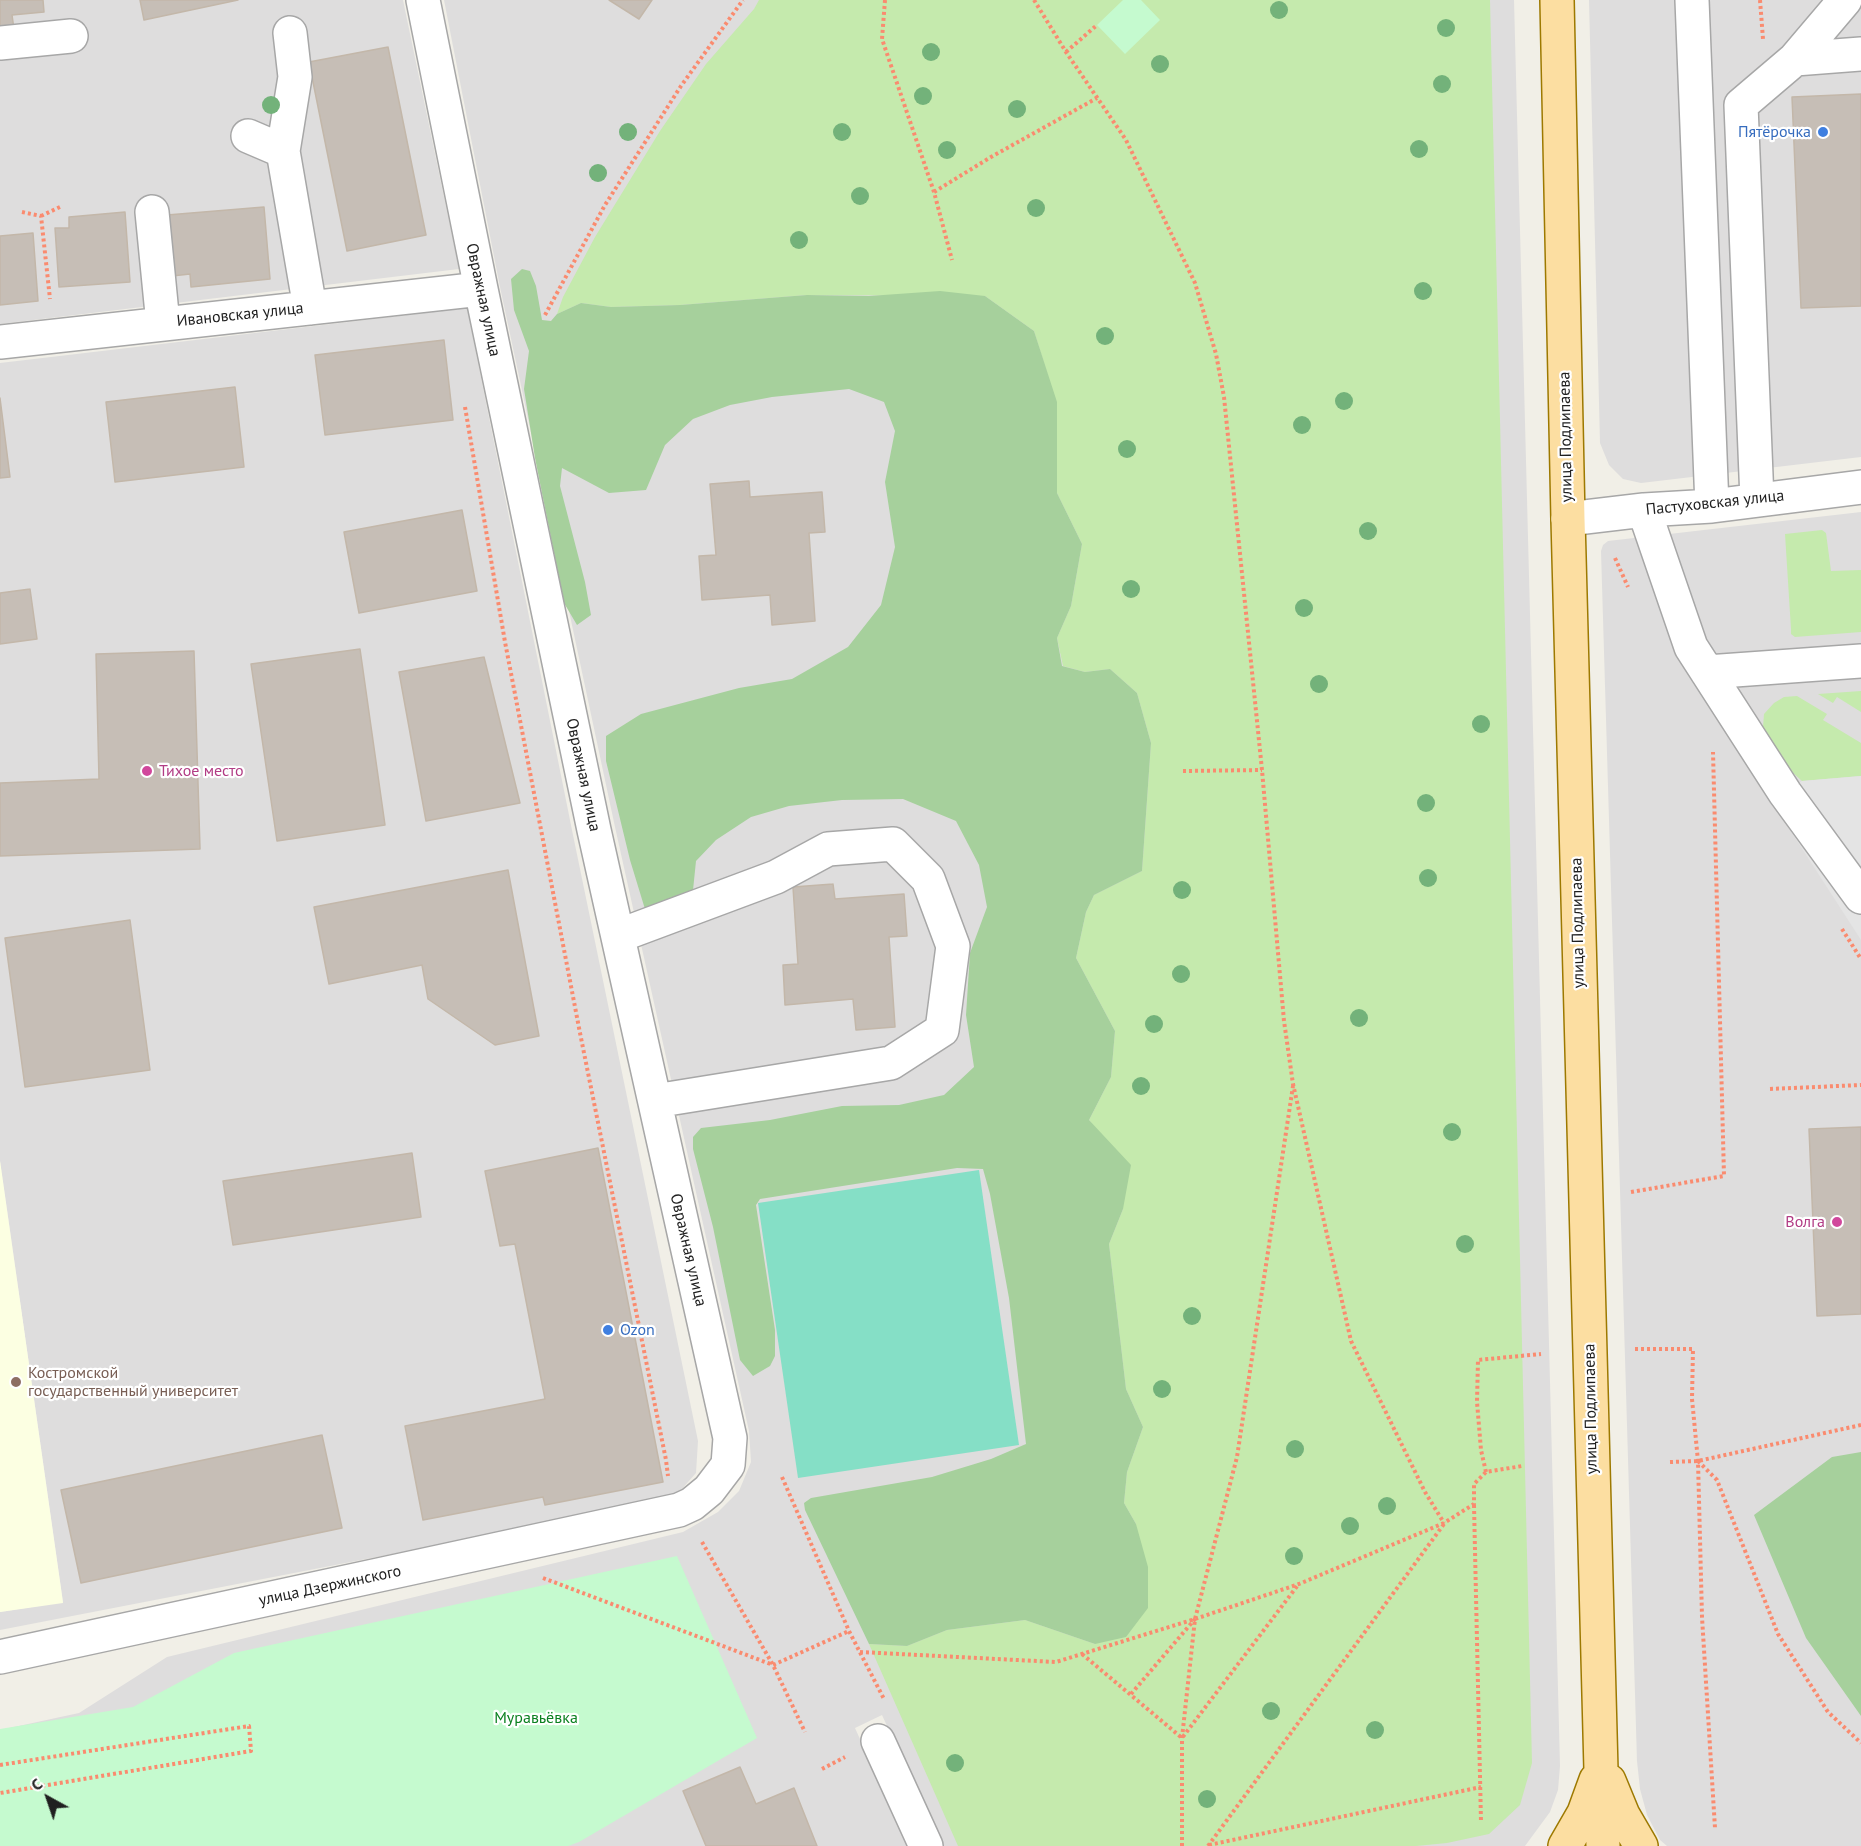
<!DOCTYPE html>
<meta charset="utf-8">
<style>
body{margin:0}
#map{position:relative;width:1861px;height:1846px;overflow:hidden;background:#f1efe7;font-family:"PT Sans",sans-serif}
canvas{display:block}
.north{position:absolute;left:18px;top:1768px;width:60px;height:60px;-webkit-text-stroke:4px #fff;paint-order:stroke;rotate:320deg;font-size:16px;font-weight:700;line-height:24px;text-align:center;color:#202020}
.north::after{content:'';display:block;margin:auto;width:21px;height:27px;background:#202020;clip-path:polygon(50% 0,100% 100%,50% 72%,0 100%)}
</style>
<div id="map">
<canvas width="1861" height="1846"></canvas>
<div class="north">С</div>
</div>
<script>
const ctx = document.querySelector('canvas').getContext('2d');
ctx.lineJoin = 'round';
function fillPath(path, color) { ctx.fillStyle = color; ctx.fill(path, 'evenodd'); }
const toPath = rows => new Path2D(rows.map(r => 'M' + r).join(''));
function strokePath(path, color, width, dash) { ctx.strokeStyle = color; ctx.lineWidth = width; ctx.lineCap = dash ? 'butt' : 'round'; ctx.setLineDash(dash || []); ctx.stroke(path); }
function write(font, color, halo, rows, align = 'center') {
  ctx.font = font + ' "PT Sans",sans-serif'; ctx.lineWidth = 4.5; ctx.setLineDash([]); ctx.textBaseline = 'middle'; ctx.strokeStyle = halo; ctx.fillStyle = color; for (const [text, x, y, turn = 0] of rows) {
    ctx.save(); ctx.translate(x, y); ctx.rotate((+turn || 0) * Math.PI / 180); ctx.textAlign = isNaN(turn) ? turn : align; if (halo) ctx.strokeText(text, 0, 0); ctx.fillText(text, 0, 0); ctx.restore();
  }
}
fillPath(toPath([
 [0,0,403,0,459,269,0,324],
 [444,0,1514,0,1560,1766,1558,1790,1550,1812,1525,1846,942,1846,882,1715,855,1728,908,1846,0,1846,0,1730,79,1713,167,1657,683,1532,718,1512,739,1491,751,1462,749,1431,615,827,500,287],
 [1589,0,1861,0,1861,457,1641,483,1623,479,1609,465,1600,443],
 [467,308,573,835,698,1441,696,1473,680,1491,655,1503,0,1630,0,1612,63,1602,0,1161,0,363],
 [1861,512,1861,1846,1667,1846,1660,1840,1647,1815,1640,1789,1637,1761,1601,551,1603,545,1608,541]
]), '#dedddd');
fillPath(toPath([
 [0,1161,63,1603,0,1612]
]), '#fcffe2');
fillPath(toPath([
 [759,0,1490,0,1532,1763,1520,1805,1489,1834,1447,1843,1416,1846,958,1846,869,1644,907,1646,947,1630,1025,1620,1095,1644,1136,1524,1124,1503,1127,1472,1143,1427,1126,1389,1109,1244,1123,1209,1102,1136,1089,1120,1111,1077,1115,1031,1076,958,1086,912,1094,895,1142,871,1151,743,1137,693,1110,669,1085,672,1063,666,1057,638,1071,606,1082,544,1057,493,1056,402,1034,331,985,296,807,295,680,305,611,307,581,303,557,314,563,297,595,237,660,131,706,64,754,9],
 [1822,530,1826,533,1831,571,1861,570,1861,632,1795,637,1791,634,1791,629,1785,534],
 [1861,691,1861,712,1837,697,1833,703,1818,694],
 [1797,696,1827,714,1823,720,1861,743,1861,776,1802,781,1791,771,1763,727,1764,714,1774,703,1784,697]
]), '#c5eaad');
fillPath(toPath([
 [522,269,530,271,536,286,542,320,551,321,557,314,581,303,611,307,680,305,807,295,869,296,940,291,985,296,1034,331,1057,402,1057,493,1082,544,1071,606,1057,638,1062,666,1085,672,1110,669,1137,693,1151,743,1142,871,1094,895,1086,912,1076,958,1115,1031,1111,1077,1089,1120,1131,1165,1123,1209,1109,1244,1126,1389,1143,1427,1127,1472,1124,1503,1136,1524,1148,1567,1148,1608,1126,1637,1095,1644,1025,1620,947,1630,907,1646,869,1644,805,1510,804,1503,811,1498,932,1477,991,1459,1026,1444,1009,1298,990,1194,983,1169,957,1168,760,1199,756,1205,775,1330,775,1356,770,1366,753,1376,740,1360,713,1227,693,1149,693,1137,701,1128,770,1120,842,1106,899,1105,944,1095,974,1067,966,1015,970,953,987,907,979,865,956,821,903,799,842,800,789,806,751,817,716,840,696,861,692,900,648,919,630,860,606,761,606,736,641,714,739,688,792,679,848,647,881,605,895,547,885,482,895,431,884,402,849,389,772,397,730,405,693,419,665,445,646,490,609,493,562,468,560,486,585,582,591,615,577,625,564,603,535,458,524,389,529,351,514,310,511,279],
 [1861,1452,1861,1716,1806,1638,1754,1515,1832,1457]
]), '#a6d09c');
fillPath(toPath([
 [1123,0,1141,0,1160,20,1125,54,1097,25],
 [677,1556,757,1738,579,1842,568,1846,0,1846,0,1729,133,1707,234,1653]
]), '#c5facf');
fillPath(toPath([
 [979,1170,1019,1445,798,1478,758,1203]
]), '#85dfc6');
fillPath(toPath([
 [1861,776,1861,940,1770,799,1802,781]
]), '#e4e4e4');
const building = toPath([
 [0,0,43,0,44,12,12,15,14,29,0,30,0,0],
 [140,0,238,0,144,20,140,0],
 [609,0,652,0,639,19,609,0],
 [388,47,426,235,347,251,309,62,388,47],
 [1861,94,1861,306,1801,308,1792,97,1861,94],
 [264,207,270,279,191,287,190,274,172,276,167,215,264,207],
 [125,212,130,282,59,287,55,228,69,228,69,217,125,212],
 [33,233,38,301,0,305,0,236,33,233],
 [444,340,453,420,325,435,315,355,444,340],
 [235,387,244,467,115,482,106,402,235,387],
 [0,398,10,477,0,478,0,398],
 [749,481,750,497,822,492,825,532,809,533,815,621,772,625,770,595,702,600,699,556,716,555,710,484,749,481],
 [462,510,477,591,359,613,344,532,462,510],
 [30,589,37,639,0,644,0,593,30,589],
 [360,649,385,825,277,841,251,664,360,649],
 [194,651,200,849,0,856,0,783,99,779,96,654,194,651],
 [484,657,520,803,426,821,399,672,484,657],
 [508,870,539,1036,495,1045,428,999,422,965,329,984,314,907,508,870],
 [833,884,835,899,904,894,907,936,889,937,895,1027,856,1030,853,999,785,1005,783,965,798,964,793,887,833,884],
 [130,920,150,1070,25,1087,5,938,130,920],
 [1861,1127,1861,1314,1817,1316,1809,1129,1861,1127],
 [598,1148,663,1482,545,1505,543,1497,423,1520,405,1426,545,1399,515,1244,500,1246,485,1171,598,1148],
 [412,1153,421,1217,233,1245,223,1181,412,1153],
 [322,1435,342,1528,81,1583,61,1490,322,1435],
 [740,1767,756,1804,794,1788,817,1846,706,1846,683,1791,740,1767]
]);
fillPath(building, '#c6beb6');
strokePath(building, '#c3b7a9', 1.5);
const minor = toPath([
 [1692,0,1712,506],
 [290,33,295,77,283,151,310,308],
 [0,43,71,36],
 [1795,59,1861,54],
 [248,136,283,151],
 [152,212,163,324],
 [0,342,481,289],
 [1757,500,1741,105,1795,59,1845,0],
 [1644,510,1691,647,1785,793,1861,897],
 [1568,519,1644,510,1712,506,1861,487],
 [1707,672,1861,661],
 [618,936,776,877,828,849,893,844,928,879,953,946,942,1030,891,1063,655,1101],
 [0,1657,679,1510,692,1504,709,1490,728,1465,730,1438,594,830,481,289,423,0],
 [878,1741,926,1846]
]);
const major = toPath([
 [1557,0,1568,519,1603,1846],
 [1609,1781,1623,1815,1641,1846],
 [1565,1846,1584,1813,1596,1780]
]);
strokePath(minor, '#a7a7a7', 36);
strokePath(major, '#9d7900', 36);
strokePath(toPath([
 [885,0,882,39,934,192,952,260],
 [1034,0,1066,52,1126,140,1195,283,1216,354,1224,397,1262,770,1284,1021,1293,1084,1351,1341,1425,1492,1444,1523],
 [1760,0,1763,39],
 [1066,52,1097,25],
 [934,192,991,157,1097,98],
 [22,212,41,216,50,299],
 [41,216,62,206],
 [545,315,605,205,681,86,743,0],
 [465,407,505,642,580,1033,666,1460,668,1476],
 [1615,558,1628,587],
 [1183,771,1262,770],
 [1842,929,1861,959],
 [1770,1089,1861,1085],
 [1631,1192,1724,1176,1713,752],
 [1635,1349,1693,1349,1692,1399,1698,1461,1702,1617,1715,1828],
 [1698,1461,1717,1480,1778,1634,1828,1712,1861,1743],
 [1670,1462,1698,1461,1861,1425],
 [1486,1472,1481,1450,1477,1402,1478,1360,1541,1354],
 [782,1477,849,1631,884,1699],
 [1474,1505,1481,1822],
 [702,1542,773,1665,805,1732],
 [543,1578,773,1665,849,1631],
 [860,1652,1056,1662,1195,1619,1299,1584,1444,1523,1474,1504,1474,1484,1486,1472,1522,1466],
 [1082,1654,1182,1738,1298,1585],
 [1131,1694,1195,1619],
 [0,1765,249,1726,251,1751,0,1793],
 [822,1769,845,1757],
 [1209,1845,1481,1787],
 [1182,1846,1182,1738,1195,1619,1237,1457,1293,1086],
 [1208,1846,1444,1524]
]), '#fa8b6f', 4, [3, 3]);
strokePath(minor, '#fff', 33);
strokePath(major, '#fcdea1', 33);
ctx.fillStyle = '#73b27a';
for (const [x, y] of [
 [1279,10],
 [1446,28],
 [931,52],
 [1160,64],
 [1442,84],
 [923,96],
 [271,105],
 [1017,109],
 [628,132],
 [842,132],
 [1419,149],
 [947,150],
 [598,173],
 [860,196],
 [1036,208],
 [799,240],
 [1423,291],
 [1105,336],
 [1344,401],
 [1302,425],
 [1127,449],
 [1368,531],
 [1131,589],
 [1304,608],
 [1319,684],
 [1481,724],
 [1426,803],
 [1428,878],
 [1182,890],
 [1181,974],
 [1359,1018],
 [1154,1024],
 [1141,1086],
 [1452,1132],
 [1465,1244],
 [1192,1316],
 [1162,1389],
 [1295,1449],
 [1387,1506],
 [1350,1526],
 [1294,1556],
 [1271,1711],
 [1375,1730],
 [955,1763],
 [1207,1799]
]) { ctx.beginPath(); ctx.arc(x, y, 9, 0, 2 * Math.PI); ctx.fill(); }
for (const [x, y, r, color] of [
 [1823,132,6,"#3f7fe0"],
 [147,771,6,"#d1479c"],
 [1837,1222,6,"#d1479c"],
 [608,1330,6,"#3f7fe0"],
 [16,1382,6,"#8d6e63"]
]) { const dot = new Path2D(); dot.arc(x, y, r, 0, 2 * Math.PI); ctx.fillStyle = color; ctx.fill(dot); strokePath(dot, '#fff', 2); }
write('16px', '#366cbe', '#fff', [
 ["Пятёрочка",1811,132],
 ["Ozon",620,1330,"left"]
], 'right');
write('16px', '#202020', '#fff', [
 ["Овражная улица",483,300,78],
 ["Ивановская улица",240,315,-6],
 ["улица Подлипаева",1566,437,-91],
 ["Пастуховская улица",1715,503,-6],
 ["Овражная улица",583,775,78],
 ["улица Подлипаева",1578,923,-91],
 ["Овражная улица",688,1250,77],
 ["улица Подлипаева",1591,1409,-91],
 ["улица Дзержинского",330,1586,-12]
]);
write('16px', '#b23c85', '#fff', [
 ["Тихое место",159,771],
 ["Волга",1825,1222,"right"]
], 'left');
write('16px', '#785e54', '#fff', [
 ["Костромской",28,1373],
 ["государственный университет",28,1391]
], 'left');
write('16px', '#0c8121', '#fff', [
 ["Муравьёвка",536,1718]
]);
</script>
